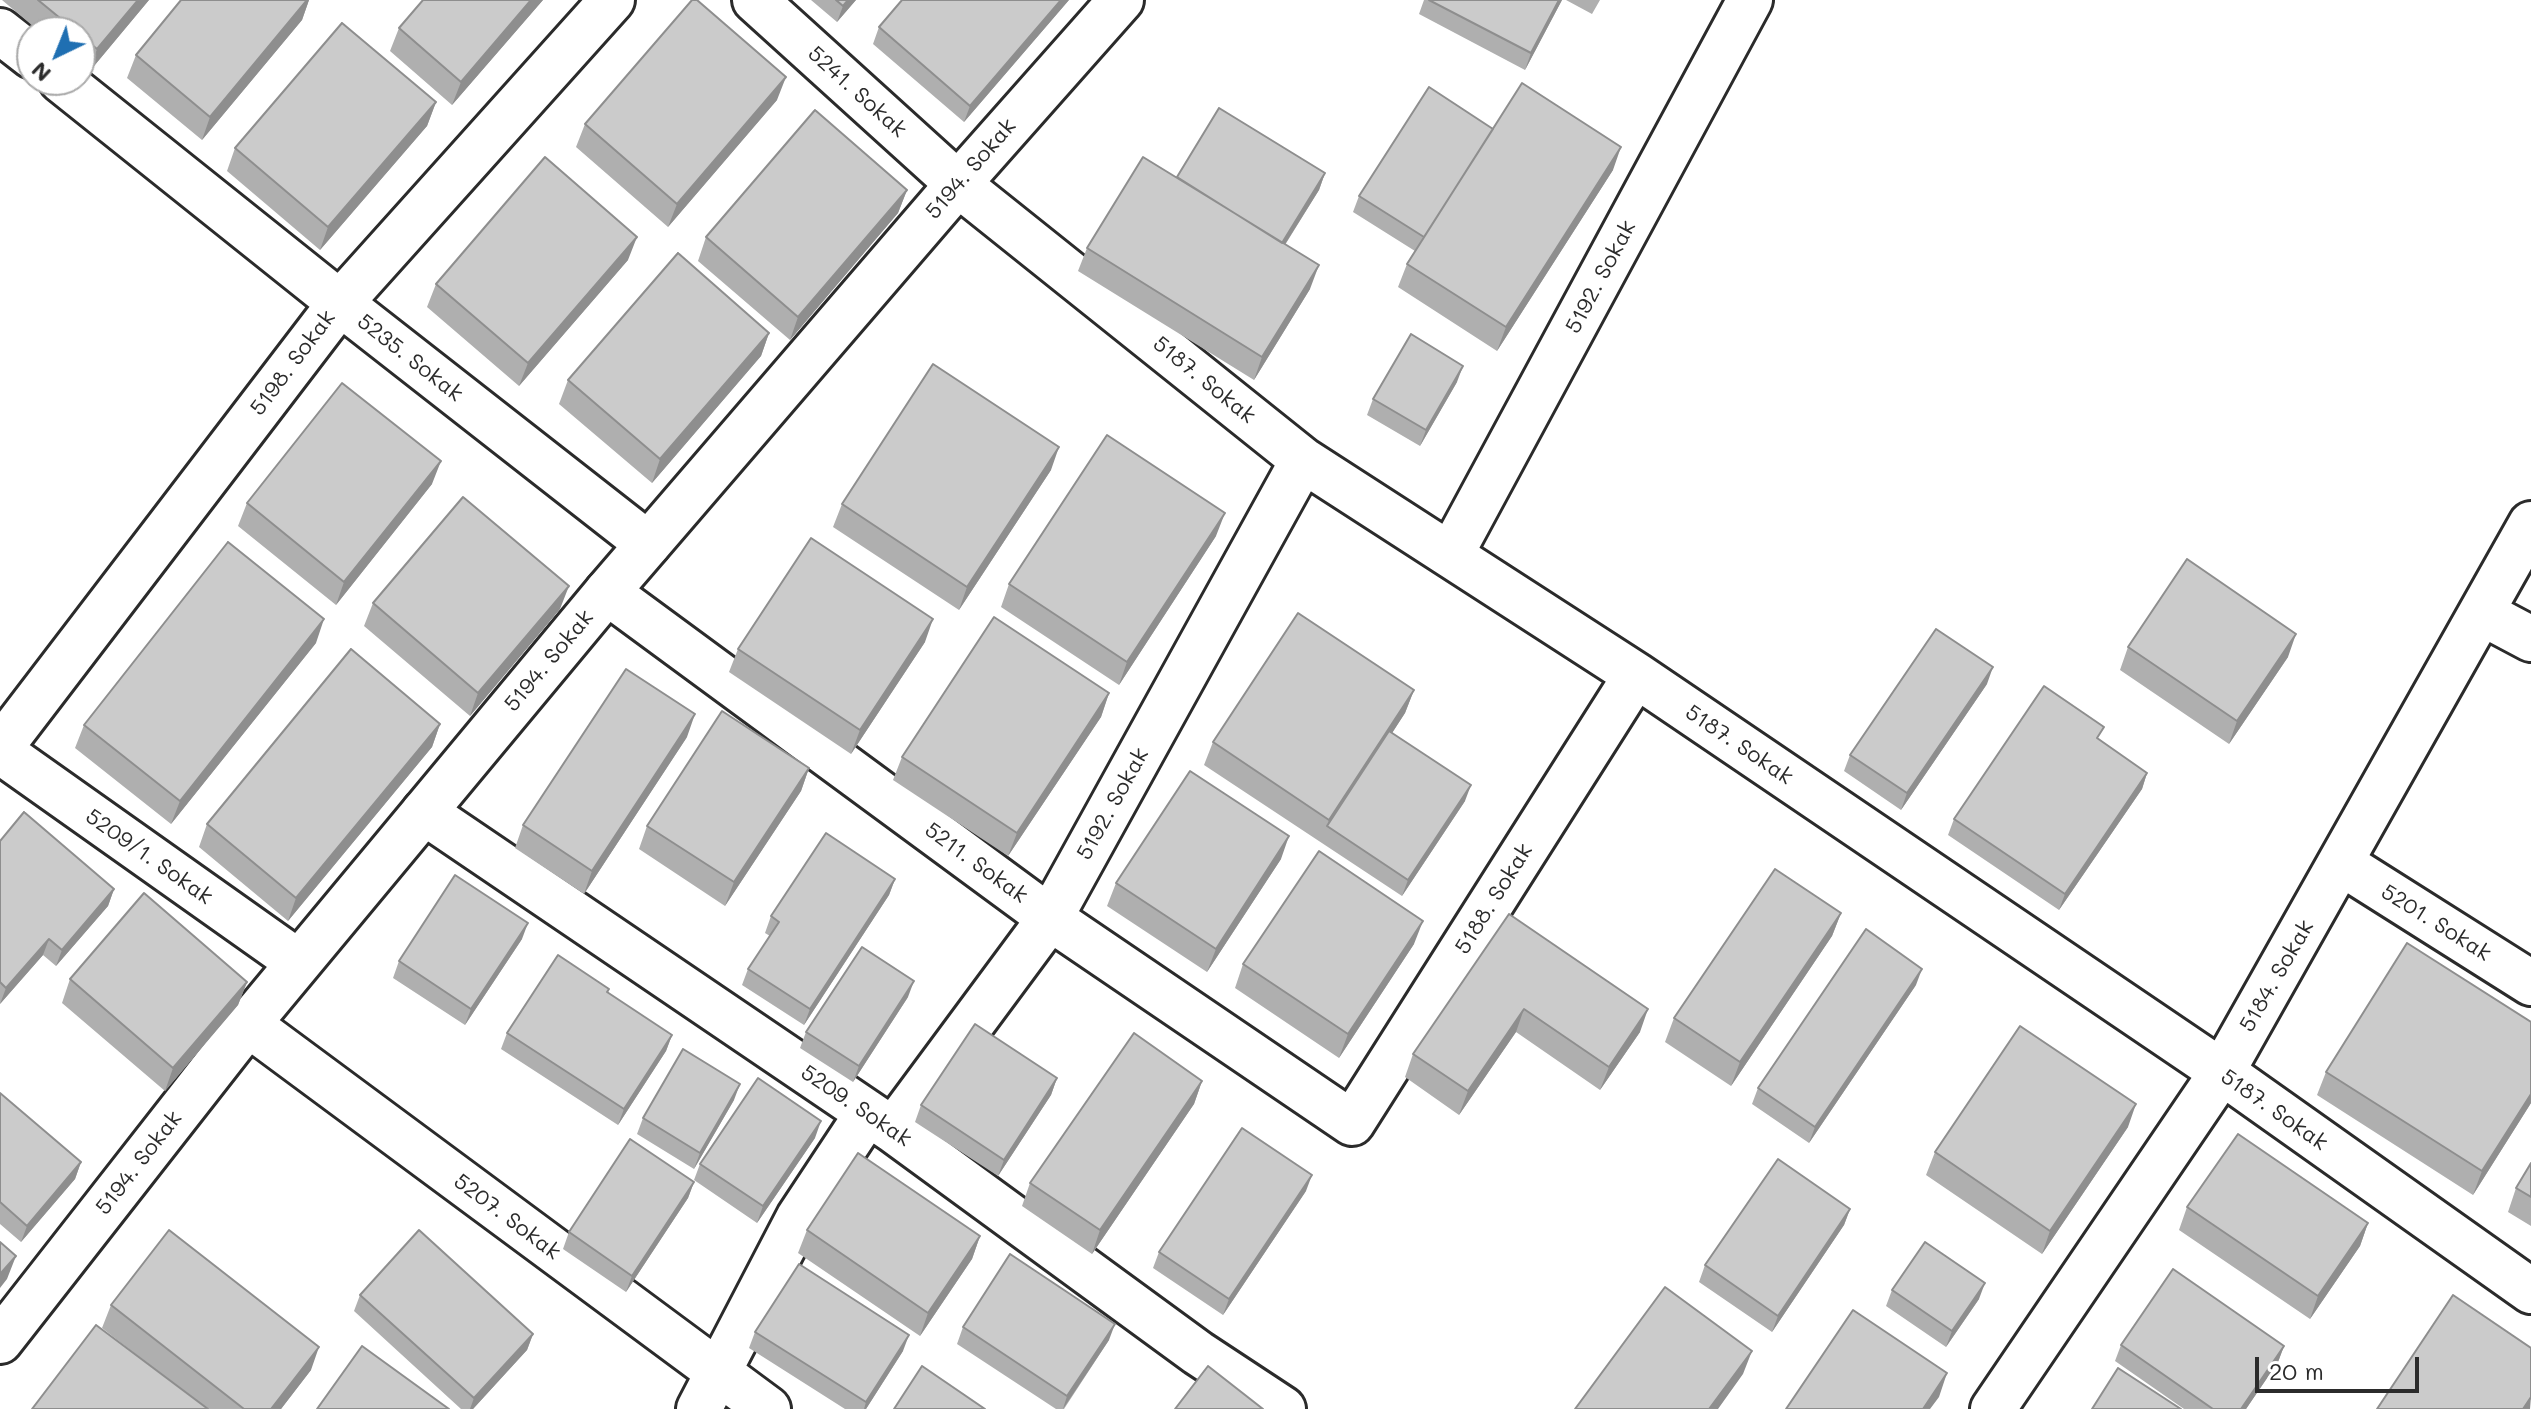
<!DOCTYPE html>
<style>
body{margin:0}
#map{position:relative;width:2531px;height:1409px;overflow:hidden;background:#fff;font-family:Mali,sans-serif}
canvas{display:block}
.north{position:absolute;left:16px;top:16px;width:80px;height:80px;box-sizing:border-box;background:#fff;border:2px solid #aaa;border-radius:50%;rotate:223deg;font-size:22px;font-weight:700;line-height:32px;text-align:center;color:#2b2b2b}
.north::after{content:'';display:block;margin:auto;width:28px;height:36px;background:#1f6fb2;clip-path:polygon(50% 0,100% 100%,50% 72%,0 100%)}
.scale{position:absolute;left:2255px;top:1357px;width:164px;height:36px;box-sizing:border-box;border:4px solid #2b2b2b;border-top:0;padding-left:10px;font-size:24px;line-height:28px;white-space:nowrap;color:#2b2b2b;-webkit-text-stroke:6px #fff;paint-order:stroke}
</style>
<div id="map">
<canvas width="2531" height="1409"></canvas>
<div class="north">N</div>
<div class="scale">20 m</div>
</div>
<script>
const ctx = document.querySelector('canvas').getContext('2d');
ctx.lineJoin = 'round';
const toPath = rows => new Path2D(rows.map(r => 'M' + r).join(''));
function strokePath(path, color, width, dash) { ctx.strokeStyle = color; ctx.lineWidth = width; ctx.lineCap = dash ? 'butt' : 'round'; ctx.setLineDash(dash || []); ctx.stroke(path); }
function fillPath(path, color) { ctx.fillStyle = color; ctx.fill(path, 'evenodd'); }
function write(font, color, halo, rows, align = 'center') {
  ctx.font = font + ' Mali,sans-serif'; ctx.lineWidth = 7; ctx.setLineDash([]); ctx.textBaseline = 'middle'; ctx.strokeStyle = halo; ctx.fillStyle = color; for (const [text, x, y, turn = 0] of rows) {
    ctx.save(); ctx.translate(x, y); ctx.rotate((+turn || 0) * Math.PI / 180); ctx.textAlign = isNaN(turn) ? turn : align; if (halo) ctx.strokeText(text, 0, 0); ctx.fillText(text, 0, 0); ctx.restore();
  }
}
const street = toPath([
 [755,0,958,184,1303,460,1636,675,2222,1072,2531,1291],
 [0,31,32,56],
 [61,80,340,303,648,544],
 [1451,554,1750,0],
 [607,592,1050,918,1352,1123,1636,675],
 [2482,613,2531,639],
 [0,748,340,303,612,0],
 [0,751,298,962],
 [424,812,893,1130,1198,1353,1283,1409],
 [2341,863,2531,983],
 [248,1024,768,1409],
 [893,1130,1050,918,1303,460],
 [699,1409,799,1217,867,1114],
 [1993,1409,2222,1072,2531,524]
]);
const secondary = toPath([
 [0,1341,248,1024,607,592,958,184,1121,0]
]);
strokePath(street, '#2b2b2b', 50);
strokePath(secondary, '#2b2b2b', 50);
strokePath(street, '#fff', 44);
strokePath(secondary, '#fff', 44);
fillPath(toPath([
 [2,0,149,0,89,72,80,65,80,32,40,32],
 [181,0,309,0,302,20,202,140,127,78,136,55],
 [423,0,543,0,452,105,390,51,399,28],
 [811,0,856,0,837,22],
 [1069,0,964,122,873,44,879,27],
 [1424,0,1562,0,1525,70,1419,14],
 [1566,0,1600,0,1592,14],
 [777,100,668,227,576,147,585,124],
 [436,102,427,126,320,250,227,171,235,148],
 [1493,129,1613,170,1497,351,1398,287,1407,264,1415,251,1353,212,1359,196],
 [1325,173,1319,190,1285,245,1310,289,1254,380,1078,271,1087,248,1177,177],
 [907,190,898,213,790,340,698,261,706,237],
 [628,260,519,386,427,307,436,284],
 [769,333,761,356,652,483,559,404,568,380],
 [1457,382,1420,446,1367,415,1373,399],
 [1051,470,959,610,833,527,842,504],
 [432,484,336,605,238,526,247,503],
 [1216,536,1119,685,1001,607,1009,584],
 [373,603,560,609,470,716,364,626],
 [925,642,851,754,729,672,738,649],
 [316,643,171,824,75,748,84,725],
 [2128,647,2288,657,2229,744,2120,670],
 [1987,684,1901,810,1844,771,1850,755],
 [1414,690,1405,713,1392,733,1465,801,1402,896,1204,765,1213,742],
 [1109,693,1101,717,1008,856,893,780,902,757],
 [440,724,432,747,288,921,199,847,207,824],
 [687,737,584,894,515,848,523,825],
 [2099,739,2147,773,2142,789,2059,910,1948,835,1954,819],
 [809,768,801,791,725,906,639,849,647,826],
 [0,841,114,889,108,906,56,966,43,955,0,1004],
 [1281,859,1207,972,1107,906,1116,883],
 [895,879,889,895,804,1025,742,985,748,969,770,936,765,933,771,916],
 [1841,913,1832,936,1731,1086,1665,1042,1674,1018],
 [1509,914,1640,1032,1600,1090,1516,1032,1459,1115,1405,1077,1413,1054],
 [522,939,465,1025,393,978,399,961],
 [1414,944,1339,1058,1235,988,1243,964],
 [70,979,247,982,238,1005,165,1091,62,1003],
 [1916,985,1809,1143,1752,1104,1758,1088],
 [609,989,608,993,672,1035,666,1051,618,1125,501,1049,507,1033],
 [908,997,853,1082,800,1048,806,1032],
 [2326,1072,2531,1103,2473,1195,2317,1095],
 [1057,1078,1051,1095,998,1176,915,1122,921,1105],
 [1202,1081,1194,1104,1092,1254,1022,1206,1030,1183],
 [0,1093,81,1162,75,1179,21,1242,0,1224],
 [734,1100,694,1169,637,1134,643,1118],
 [2128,1127,2042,1254,1926,1175,1935,1152],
 [815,1138,757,1223,694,1180,700,1164],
 [2531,1163,2531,1226,2508,1212,2516,1188],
 [694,1182,688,1198,626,1292,563,1249,569,1232],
 [1306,1191,1223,1315,1153,1268,1159,1252],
 [2187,1207,2368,1223,2360,1246,2310,1319,2179,1230],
 [1850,1209,1844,1225,1772,1332,1699,1282,1705,1265],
 [807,1230,980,1236,972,1259,920,1336,798,1253],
 [1892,1290,1979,1299,1946,1347,1886,1306],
 [360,1295,533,1334,527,1350,473,1409,461,1409,354,1311],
 [111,1305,311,1370,281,1409,32,1409,161,1374,102,1328],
 [963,1327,1109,1340,1064,1409,1056,1409,957,1344],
 [755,1332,903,1351,866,1409,845,1409,749,1348],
 [2121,1345,2284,1346,2278,1362,2246,1409,2184,1409,2115,1361]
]), '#afafaf');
fillPath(toPath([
 [138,0,149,0,89,72,97,49],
 [307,0,309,0,302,20,202,140,210,117],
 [531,0,543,0,452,105,461,82],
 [848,0,856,0,837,22,843,6],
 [1061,0,1069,0,964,122,970,106],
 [1559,0,1562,0,1525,70,1531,53],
 [786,77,777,100,668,227,677,204],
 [436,102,427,126,320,250,328,227],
 [1621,147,1613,170,1497,351,1506,327],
 [1325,173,1319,190,1272,265,1278,249],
 [907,190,898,213,790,340,798,317],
 [637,237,628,260,519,386,528,363],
 [1319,265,1310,289,1254,380,1262,357],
 [769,333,761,356,652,483,660,459],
 [1463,366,1457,382,1420,446,1426,430],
 [1059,447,1051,470,959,610,967,587],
 [441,461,432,484,336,605,344,582],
 [1225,513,1216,536,1119,685,1127,662],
 [569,586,560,609,470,716,478,693],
 [324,619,316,643,171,824,180,801],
 [933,619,925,642,851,754,860,730],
 [2296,634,2288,657,2229,744,2237,721],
 [1993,667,1987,684,1901,810,1907,793],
 [1414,690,1405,713,1330,829,1327,826,1329,820],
 [1109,693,1101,717,1008,856,1017,833],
 [695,714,687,737,584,894,592,871],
 [440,724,432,747,288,921,296,898],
 [809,768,801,791,725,906,734,882],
 [2147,773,2142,789,2059,910,2065,894],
 [1471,785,1465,801,1402,896,1408,880],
 [1289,836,1281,859,1207,972,1216,949],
 [895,879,889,895,804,1025,810,1009],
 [114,889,108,906,56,966,62,950],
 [1841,913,1832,936,1731,1086,1740,1062],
 [1423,921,1414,944,1339,1058,1348,1034],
 [528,923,522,939,465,1025,471,1009],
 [49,939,43,955,0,1004,6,988],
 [1922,969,1916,985,1809,1143,1815,1127],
 [914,981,908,997,853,1082,859,1066],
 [247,982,238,1005,165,1091,173,1068],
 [1524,1009,1516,1032,1459,1115,1468,1091],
 [1648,1009,1640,1032,1600,1090,1609,1067],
 [672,1035,666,1051,618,1125,624,1109],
 [1057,1078,1051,1095,998,1176,1004,1160],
 [1202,1081,1194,1104,1092,1254,1100,1230],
 [740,1084,734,1100,694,1169,700,1153],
 [2531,1094,2531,1103,2473,1195,2482,1171],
 [2136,1104,2128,1127,2042,1254,2050,1231],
 [821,1121,815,1138,757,1223,763,1206],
 [81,1162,75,1179,21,1242,27,1226],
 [1312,1175,1306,1191,1223,1315,1229,1299],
 [694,1182,688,1198,626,1292,632,1276],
 [1850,1209,1844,1225,1772,1332,1778,1316],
 [2368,1223,2360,1246,2310,1319,2318,1296],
 [980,1236,972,1259,920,1336,928,1313],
 [16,1256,7,1279,0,1288,0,1274],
 [1985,1283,1979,1299,1946,1347,1952,1331],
 [1115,1324,1109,1340,1063,1409,1067,1396],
 [533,1334,527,1350,473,1409,470,1409,474,1398],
 [909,1335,903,1351,866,1409,864,1409,866,1402],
 [2284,1346,2278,1362,2246,1409,2241,1409],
 [319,1347,311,1370,281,1409,271,1409],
 [1752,1351,1743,1374,1718,1409,1709,1409],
 [1947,1373,1939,1397,1930,1409,1923,1409],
 [2531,1397,2530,1409,2523,1409]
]), '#8e8e8e');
const building = toPath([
 [38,0,138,0,97,49,80,35,80,32,77,32,38,0],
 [181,0,307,0,210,117,136,55,181,0],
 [423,0,531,0,461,82,399,28,423,0],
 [692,0,697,0,786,77,677,204,585,124,692,0],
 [836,0,848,0,843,6,836,0],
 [902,0,1061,0,970,106,879,27,902,0],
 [1429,0,1559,0,1531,53,1429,0],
 [342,23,436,102,328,227,235,148,342,23],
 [1522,83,1621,147,1506,327,1407,264,1522,83],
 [1429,87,1493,129,1424,237,1359,196,1429,87],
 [1219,108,1325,173,1282,243,1177,177,1219,108],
 [815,110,907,190,798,317,706,237,815,110],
 [545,157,637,237,528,363,436,284,545,157],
 [1143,157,1319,265,1262,357,1087,248,1143,157],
 [678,253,769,333,660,459,568,380,678,253],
 [1411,334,1463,366,1426,430,1373,399,1411,334],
 [933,364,1059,447,967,587,842,504,933,364],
 [342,383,441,461,344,582,247,503,342,383],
 [1107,435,1225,513,1127,662,1009,584,1107,435],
 [463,497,569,586,478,693,373,603,463,497],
 [811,538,933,619,860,730,738,649,811,538],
 [228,542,324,619,180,801,84,725,228,542],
 [2187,559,2296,634,2237,721,2128,647,2187,559],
 [1298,613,1414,690,1329,820,1213,742,1298,613],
 [994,617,1109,693,1017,833,902,757,994,617],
 [1936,629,1993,667,1907,793,1850,755,1936,629],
 [351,649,440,724,296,898,207,824,351,649],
 [626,669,695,714,592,871,523,825,626,669],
 [2044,686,2104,727,2097,738,2147,773,2065,894,1954,819,2044,686],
 [722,711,809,768,734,882,647,826,722,711],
 [1389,731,1471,785,1408,880,1327,826,1389,731],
 [1190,771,1289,836,1216,949,1116,883,1190,771],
 [24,812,114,889,62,950,49,939,6,988,0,982,0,841,24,812],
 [826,833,895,879,810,1009,748,969,779,922,771,916,826,833],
 [1319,851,1423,921,1348,1034,1243,964,1319,851],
 [1775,869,1841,913,1740,1062,1674,1018,1775,869],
 [455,875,528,923,471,1009,399,961,455,875],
 [144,893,247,982,173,1068,70,979,144,893],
 [1509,914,1648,1009,1609,1067,1524,1009,1468,1091,1413,1054,1509,914],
 [1866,929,1922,969,1815,1127,1758,1088,1866,929],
 [2407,943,2531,1022,2531,1094,2482,1171,2326,1072,2407,943],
 [862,947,914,981,859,1066,806,1032,862,947],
 [558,955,609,989,607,992,672,1035,624,1109,507,1033,558,955],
 [975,1024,1057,1078,1004,1160,921,1105,975,1024],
 [2020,1026,2136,1104,2050,1231,1935,1152,2020,1026],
 [1134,1033,1202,1081,1100,1230,1030,1183,1134,1033],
 [683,1049,740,1084,700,1153,643,1118,683,1049],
 [758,1078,821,1121,763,1206,700,1164,758,1078],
 [0,1093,81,1162,27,1226,0,1202,0,1093],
 [1242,1128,1312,1175,1229,1299,1159,1252,1242,1128],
 [2238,1134,2368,1223,2318,1296,2187,1207,2238,1134],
 [630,1139,694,1182,632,1276,569,1232,630,1139],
 [858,1153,980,1236,928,1313,807,1230,858,1153],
 [1778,1159,1850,1209,1778,1316,1705,1265,1778,1159],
 [2531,1163,2531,1197,2516,1188,2531,1163],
 [169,1230,319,1347,271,1409,244,1409,111,1305,169,1230],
 [419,1230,533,1334,474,1398,360,1295,419,1230],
 [0,1242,16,1256,0,1274,0,1242],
 [1925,1242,1985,1283,1952,1331,1892,1290,1925,1242],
 [1010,1254,1115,1324,1067,1396,963,1327,1010,1254],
 [799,1264,909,1335,866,1402,755,1332,799,1264],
 [2173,1269,2284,1346,2241,1409,2213,1409,2121,1345,2173,1269],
 [1665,1287,1752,1351,1709,1409,1575,1409,1665,1287],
 [2453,1295,2531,1348,2531,1397,2523,1409,2377,1409,2453,1295],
 [1853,1310,1947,1373,1923,1409,1786,1409,1853,1310],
 [96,1325,208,1409,32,1409,96,1325],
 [362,1346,449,1409,317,1409,362,1346],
 [922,1366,985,1409,894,1409,922,1366],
 [1208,1366,1263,1409,1175,1409,1208,1366],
 [2118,1368,2181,1409,2092,1409,2118,1368]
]);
fillPath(building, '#cbcbcb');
strokePath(building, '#8e8e8e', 2);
write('22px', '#2b2b2b', '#fff', [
 ["5241. Sokak",857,92,42],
 ["5194. Sokak",971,169,-49],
 ["5192. Sokak",1601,277,-62],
 ["5235. Sokak",410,358,38],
 ["5198. Sokak",293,363,-53],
 ["5187. Sokak",1204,380,39],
 ["5194. Sokak",549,661,-50],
 ["5187. Sokak",1739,745,34],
 ["5192. Sokak",1113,804,-61],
 ["5209/1. Sokak",149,857,35],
 ["5211. Sokak",976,863,36],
 ["5188. Sokak",1494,899,-58],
 ["5201. Sokak",2436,923,32],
 ["5184. Sokak",2277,976,-60],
 ["5209. Sokak",856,1106,34],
 ["5187. Sokak",2274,1110,35],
 ["5194. Sokak",139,1163,-52],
 ["5207. Sokak",507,1217,37]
]);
</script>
